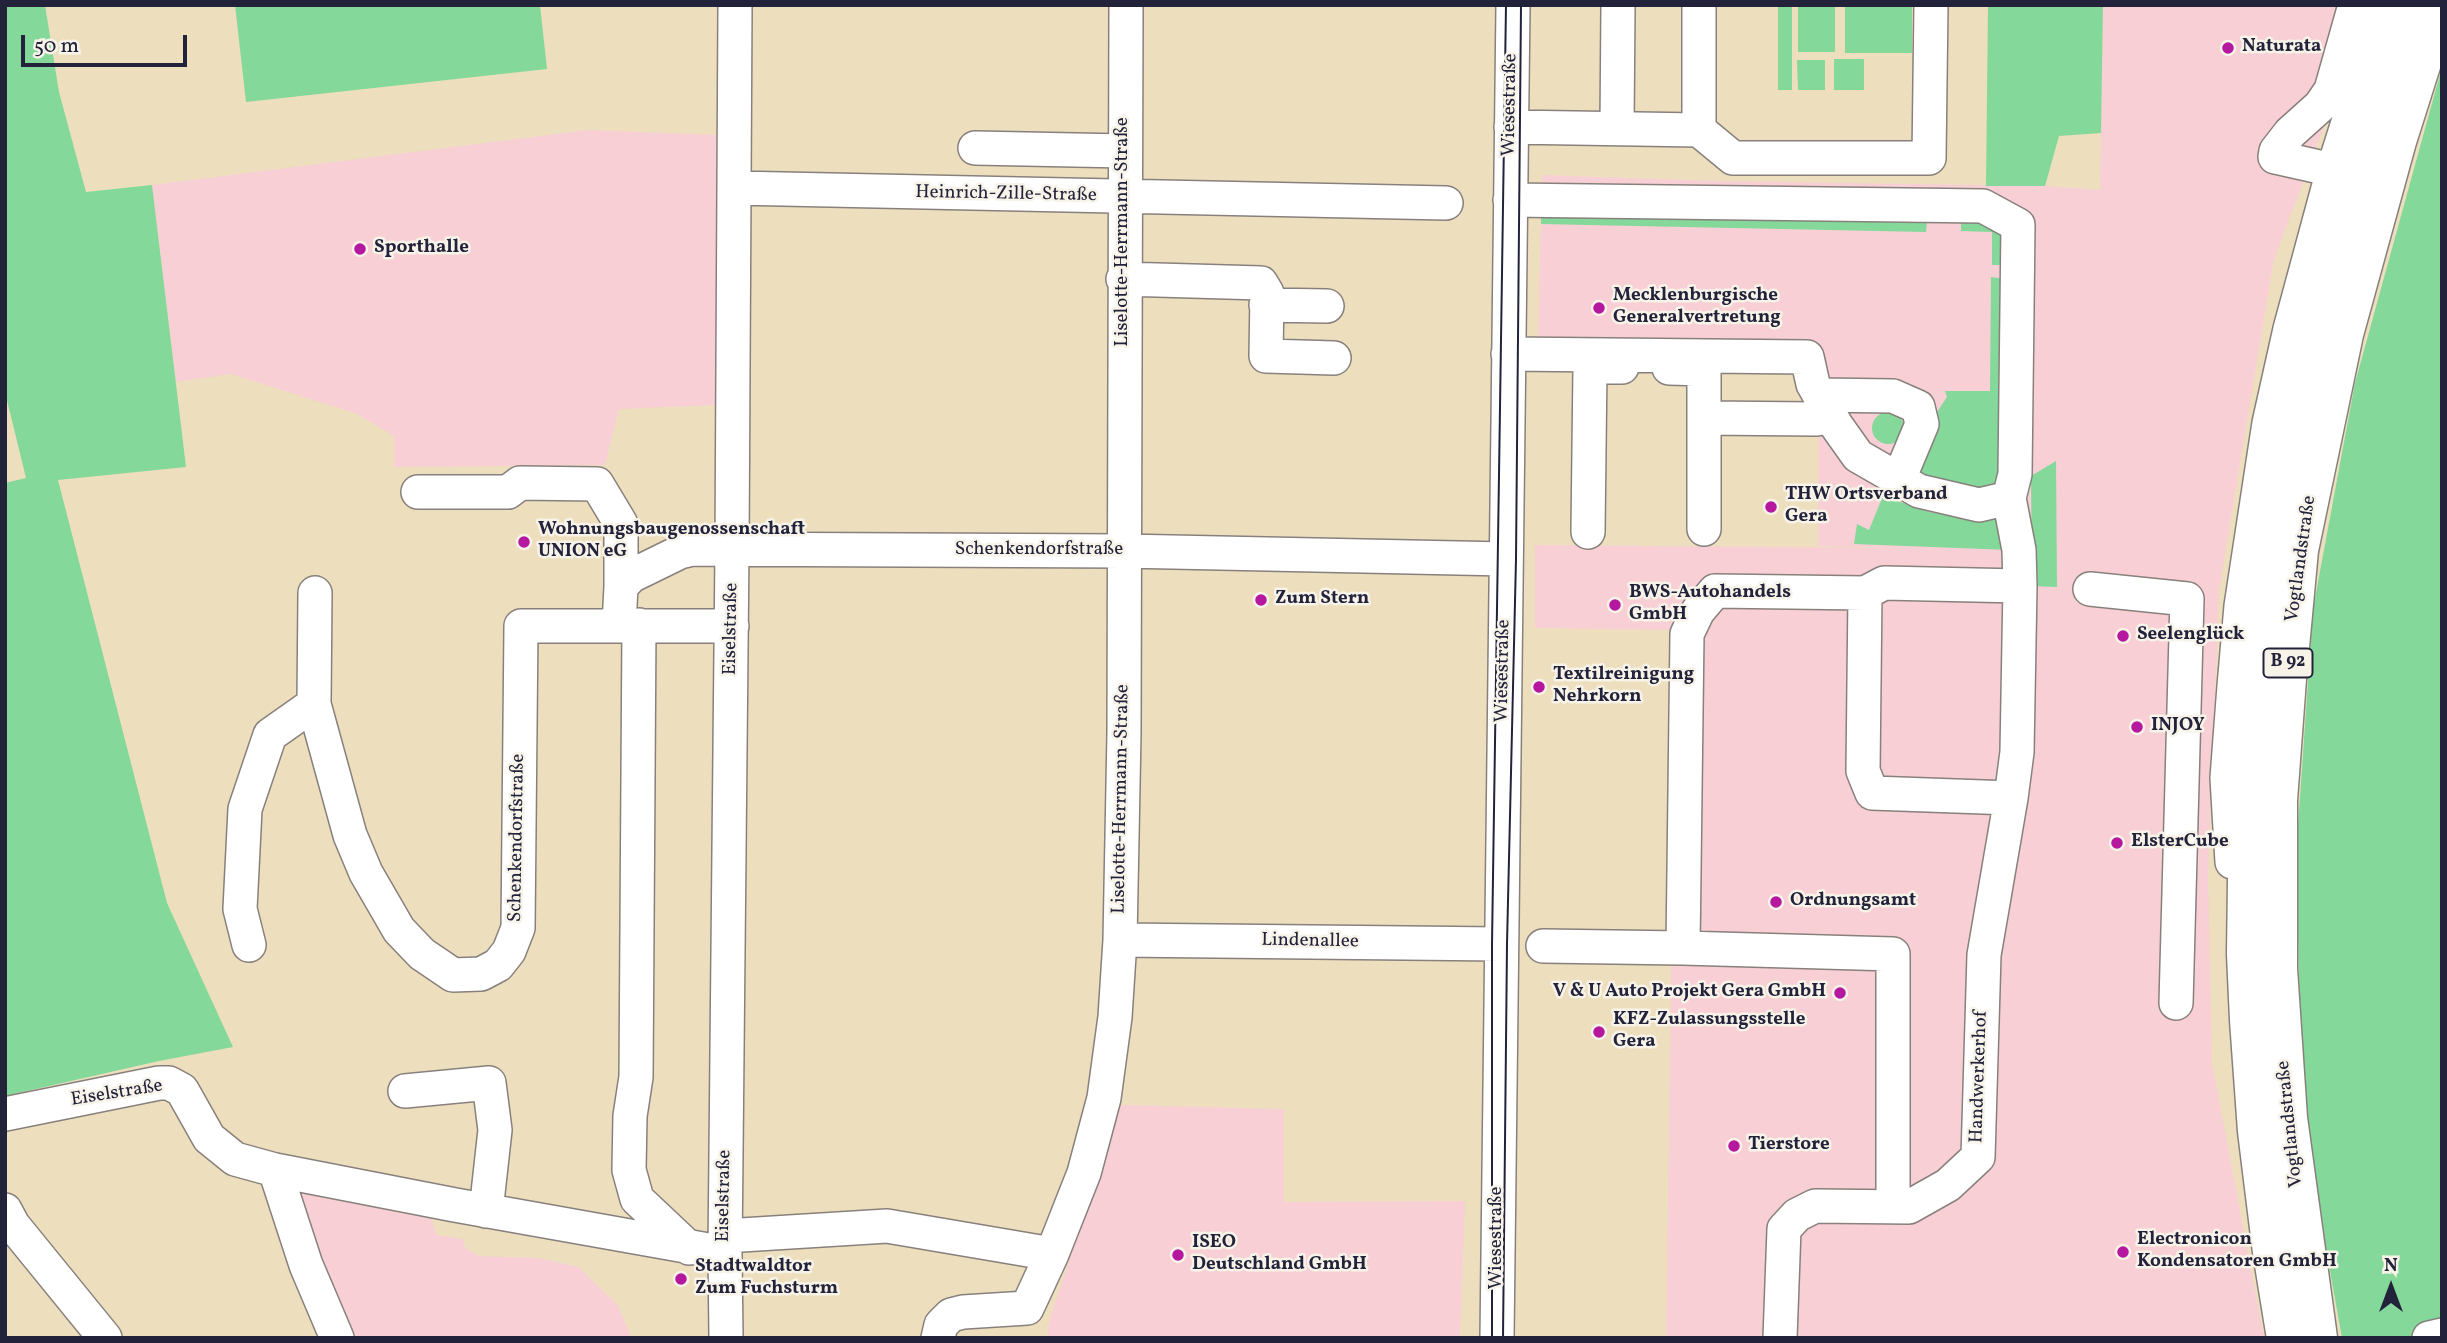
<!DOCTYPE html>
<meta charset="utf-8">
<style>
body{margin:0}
#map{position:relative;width:2447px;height:1343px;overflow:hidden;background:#eddfbe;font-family:Vollkorn,serif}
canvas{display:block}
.frame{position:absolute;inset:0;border:7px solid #22223b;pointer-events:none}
.north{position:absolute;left:2356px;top:1252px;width:70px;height:70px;-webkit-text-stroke:5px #f7f3e8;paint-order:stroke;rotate:0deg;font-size:19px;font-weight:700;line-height:28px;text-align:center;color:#22223b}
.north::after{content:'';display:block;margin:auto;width:24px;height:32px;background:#22223b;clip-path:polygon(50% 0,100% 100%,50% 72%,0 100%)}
.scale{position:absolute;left:21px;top:35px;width:166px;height:32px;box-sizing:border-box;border:4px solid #22223b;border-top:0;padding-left:9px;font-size:21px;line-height:24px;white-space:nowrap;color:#22223b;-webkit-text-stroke:5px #f7f3e8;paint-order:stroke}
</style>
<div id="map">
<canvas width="2447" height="1343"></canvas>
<div class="frame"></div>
<div class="north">N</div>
<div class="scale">50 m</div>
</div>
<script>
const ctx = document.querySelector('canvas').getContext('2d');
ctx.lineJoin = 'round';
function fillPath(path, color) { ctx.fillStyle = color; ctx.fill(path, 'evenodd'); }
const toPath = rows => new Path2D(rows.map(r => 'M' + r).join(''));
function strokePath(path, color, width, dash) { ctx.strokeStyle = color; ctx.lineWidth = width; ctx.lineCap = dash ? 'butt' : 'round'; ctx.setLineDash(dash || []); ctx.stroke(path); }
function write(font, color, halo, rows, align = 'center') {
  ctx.font = font + ' Vollkorn,serif'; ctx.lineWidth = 5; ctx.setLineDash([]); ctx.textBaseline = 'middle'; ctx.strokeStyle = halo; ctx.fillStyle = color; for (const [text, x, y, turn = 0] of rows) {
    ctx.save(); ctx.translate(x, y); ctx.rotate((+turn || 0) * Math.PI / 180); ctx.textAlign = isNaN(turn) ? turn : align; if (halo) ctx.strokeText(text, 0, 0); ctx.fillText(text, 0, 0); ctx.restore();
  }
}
fillPath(toPath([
 [2103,5,2361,5,2337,92,2274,259,2219,590,2208,872,2212,1063,2264,1338,1666,1338,1676,630,1535,628,1535,545,1896,548,1818,546,1819,409,1792,361,1538,340,1542,175,1714,181,2045,186,2100,190],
 [588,130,717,135,717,405,619,409,605,465,394,467,394,436,355,413,231,374,176,382,152,185],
 [1121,1105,1284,1109,1284,1202,1465,1201,1460,1338,1047,1338,1050,1318],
 [298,1189,431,1214,436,1235,463,1239,465,1248,479,1256,538,1258,578,1267,617,1304,632,1338,346,1338]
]), '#f7cfd4');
fillPath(toPath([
 [5,5,45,5,59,92,86,192,152,185,186,467,58,480,167,903,233,1047,159,1061,5,1096,5,483,26,478,5,392],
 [235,5,540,5,547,69,246,102],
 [1778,5,1792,5,1792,90,1778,90],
 [1798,5,1835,5,1835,52,1798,52],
 [1845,5,1912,5,1912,53,1845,53],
 [1988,5,2103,5,2101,133,2059,136,2045,186,1986,186],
 [1834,59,1864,59,1864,90,1834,90],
 [1797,60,1825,60,1825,90,1798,90],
 [2442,67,2442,1338,2342,1338,2322,1226,2302,1094,2296,855,2313,609,2355,383],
 [1541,207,2000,215,2018,245,1999,265,1992,265,1992,232,1961,231,1961,222,1927,221,1926,232,1541,224],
 [1991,277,2005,279,2015,452,1989,497,1915,474,1933,418,1947,397,1945,391,1990,391],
 '1872 428a16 16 0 1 1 32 0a16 16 0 1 1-32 0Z',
 [2056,461,2057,587,2032,586,2031,476],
 [1883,496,1929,512,1964,518,2005,515,2010,550,1854,544,1857,524,1869,530]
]), '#84d89a');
const minor = toPath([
 [1511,127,1699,130,1699,5],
 [1617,128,1618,5],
 [1699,130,1733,158,1929,158,1931,5],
 [975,148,1125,151],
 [2333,170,2275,157,2276,151,2290,133,2320,106,2331,90,2355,5],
 [735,188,1446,203],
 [1123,279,1261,283,1267,293,1266,356,1334,358],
 [1266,305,1327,306],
 [1508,354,1807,357,1813,384,1836,425,1858,456,1919,491,1979,505,2009,498,2015,474,2018,225,1983,206,1510,200],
 [1669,368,1704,369,1704,529],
 [1819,395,1893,396,1918,407,1922,424,1899,479],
 [1704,418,1816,419,1831,416],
 [418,492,508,492,520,483,597,484,621,524,621,587],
 [2009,498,2019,550,2020,586],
 [1588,532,1590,367,1622,367],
 [2090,589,2187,599,2176,1003],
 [315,593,314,704,350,835,366,873,399,930,422,954,453,975,481,974,498,965,509,951,518,928,521,626,732,626],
 [619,624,621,587,631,576,680,552,693,549,1124,551,1506,559],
 [639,625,636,1077,630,1116,629,1170,637,1199,689,1248],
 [2232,862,2227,778,2234,686,2241,606,2269,423,2290,329,2333,170,2385,5],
 [1120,940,1500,944],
 [249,945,240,909,245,809,270,735,314,704],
 [1543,946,1683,948,1687,634,1698,611,1715,591,1865,593],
 [1683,948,1893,954,1893,1207],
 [405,1091,489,1083,495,1130,486,1211],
 [5,1114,159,1083,169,1083,182,1090,209,1138,235,1159,275,1170,455,1205,725,1253],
 [275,1170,306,1265,337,1338],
 [5,1210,13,1225,105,1338],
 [725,1236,887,1226,1052,1254],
 [726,1338,725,1253,732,549,735,5],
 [938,1338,941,1325,951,1315,963,1312,1027,1308,1052,1254,1084,1173,1104,1098,1115,1017,1120,940,1124,733,1126,5],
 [1497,1338,1513,5],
 [1780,1338,1784,1229,1797,1215,1815,1206,1909,1207,1948,1185,1978,1157,1984,955,2011,798,2017,752,2020,586,1884,583,1865,593,1863,771,1872,793,2011,798],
 [2429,1338,2442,1335]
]);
const major = toPath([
 [2286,1338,2272,1252,2257,1131,2249,1020,2246,954,2248,807,2255,687,2270,560,2287,446,2312,331,2367,132,2405,5],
 [2318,1338,2288,1118,2278,969,2278,800,2287,679,2299,550,2344,334,2397,141,2440,5]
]);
strokePath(minor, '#88807c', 36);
strokePath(major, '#88807c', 41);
strokePath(minor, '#fff', 33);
strokePath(major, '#fff', 38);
strokePath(toPath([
 [1492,1338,1492,944,1506,5],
 [1503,1338,1507,944,1516,559,1521,5]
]), '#22223b', 2);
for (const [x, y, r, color] of [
 [2228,48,7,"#b5179e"],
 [360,249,7,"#b5179e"],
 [1599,308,7,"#b5179e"],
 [1771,507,7,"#b5179e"],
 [524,542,7,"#b5179e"],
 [1261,600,7,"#b5179e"],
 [1615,605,7,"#b5179e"],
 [2123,636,7,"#b5179e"],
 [1539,687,7,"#b5179e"],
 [2137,727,7,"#b5179e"],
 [2117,843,7,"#b5179e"],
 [1776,902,7,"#b5179e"],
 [1840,993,7,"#b5179e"],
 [1599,1032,7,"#b5179e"],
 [1734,1146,7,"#b5179e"],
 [2123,1252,7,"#b5179e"],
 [1178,1255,7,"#b5179e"],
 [681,1279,7,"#b5179e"]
]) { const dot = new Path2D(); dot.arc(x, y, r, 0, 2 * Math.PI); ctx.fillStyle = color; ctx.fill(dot); strokePath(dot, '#f7f3e8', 2.5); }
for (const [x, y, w] of [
 [2288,663,49]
]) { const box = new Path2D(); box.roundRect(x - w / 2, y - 14.5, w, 29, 5); ctx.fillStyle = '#f7f3e8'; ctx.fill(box); strokePath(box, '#22223b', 2); }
write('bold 18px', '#22223b', null, [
 ["B 92",2288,663]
]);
write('bold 19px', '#22223b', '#f7f3e8', [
 ["Naturata",2242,48],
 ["Sporthalle",374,249],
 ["Mecklenburgische",1613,297],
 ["Generalvertretung",1613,319],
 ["THW Ortsverband",1785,496],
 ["Gera",1785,518],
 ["Wohnungsbaugenossenschaft",538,531],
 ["UNION eG",538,553],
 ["BWS-Autohandels",1629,594],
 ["GmbH",1629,616],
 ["Zum Stern",1275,600],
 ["Seelenglück",2137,636],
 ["Textilreinigung",1553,676],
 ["Nehrkorn",1553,698],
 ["INJOY",2151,727],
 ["ElsterCube",2131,843],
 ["Ordnungsamt",1790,902],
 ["V & U Auto Projekt Gera GmbH",1826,993,"right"],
 ["KFZ-Zulassungsstelle",1613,1021],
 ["Gera",1613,1043],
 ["Tierstore",1748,1146],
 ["Electronicon",2137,1241],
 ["Kondensatoren GmbH",2137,1263],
 ["ISEO",1192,1244],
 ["Deutschland GmbH",1192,1266],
 ["Stadtwaldtor",695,1268],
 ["Zum Fuchsturm",695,1290]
], 'left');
write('19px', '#22223b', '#f7f3e8', [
 ["Wiesestraße",1511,105,-89],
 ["Heinrich-Zille-Straße",1006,195,1],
 ["Liselotte-Herrmann-Straße",1124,232,-90],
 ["Schenkendorfstraße",1039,551],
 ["Vogtlandstraße",2302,559,-82],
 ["Eiselstraße",732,629,-89],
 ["Wiesestraße",1504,671,-89],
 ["Liselotte-Herrmann-Straße",1122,799,-89],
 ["Schenkendorfstraße",518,838,-89],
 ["Lindenallee",1310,942,1],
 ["Handwerkerhof",1980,1077,-88],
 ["Eiselstraße",117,1094,-9],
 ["Vogtlandstraße",2291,1124,-96],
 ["Eiselstraße",725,1196,-89],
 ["Wiesestraße",1498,1238,-90]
]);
</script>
